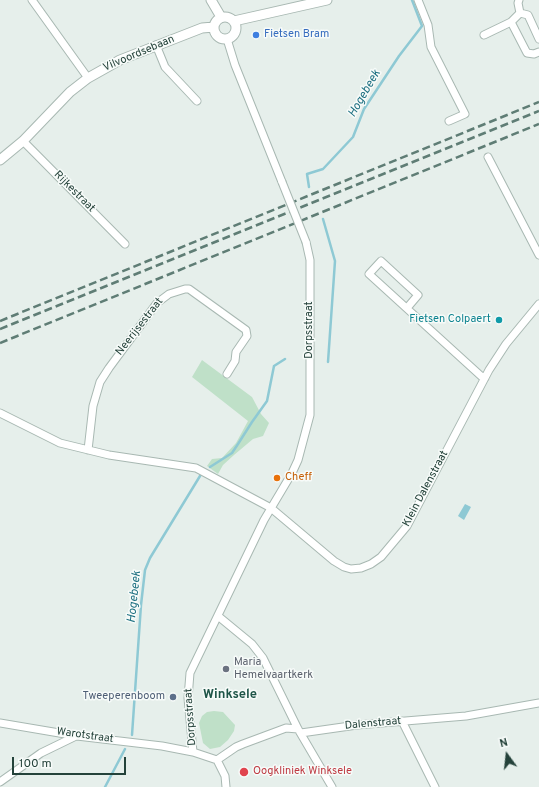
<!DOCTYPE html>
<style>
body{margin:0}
#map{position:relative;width:539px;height:787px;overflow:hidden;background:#e6efeb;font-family:Overpass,sans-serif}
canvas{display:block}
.north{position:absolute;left:487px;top:735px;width:40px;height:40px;-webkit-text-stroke:3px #f7fbf9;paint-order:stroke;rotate:345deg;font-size:11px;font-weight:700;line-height:16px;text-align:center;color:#24423a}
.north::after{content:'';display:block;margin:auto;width:14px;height:18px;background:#24423a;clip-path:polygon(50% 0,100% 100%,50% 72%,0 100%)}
.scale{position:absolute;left:12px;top:757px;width:114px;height:18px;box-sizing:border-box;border:2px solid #24423a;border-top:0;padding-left:5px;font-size:12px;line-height:14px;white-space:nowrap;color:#24423a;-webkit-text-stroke:3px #f7fbf9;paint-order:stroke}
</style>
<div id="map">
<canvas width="539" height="787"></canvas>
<div class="north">N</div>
<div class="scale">100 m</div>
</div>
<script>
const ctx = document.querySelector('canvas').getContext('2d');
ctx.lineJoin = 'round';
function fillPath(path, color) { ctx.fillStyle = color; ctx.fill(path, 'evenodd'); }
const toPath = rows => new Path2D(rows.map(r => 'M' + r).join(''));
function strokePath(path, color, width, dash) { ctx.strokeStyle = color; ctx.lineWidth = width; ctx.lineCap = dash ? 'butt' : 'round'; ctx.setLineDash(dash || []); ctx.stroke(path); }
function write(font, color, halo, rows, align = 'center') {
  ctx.font = font + ' Overpass,sans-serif'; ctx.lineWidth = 3; ctx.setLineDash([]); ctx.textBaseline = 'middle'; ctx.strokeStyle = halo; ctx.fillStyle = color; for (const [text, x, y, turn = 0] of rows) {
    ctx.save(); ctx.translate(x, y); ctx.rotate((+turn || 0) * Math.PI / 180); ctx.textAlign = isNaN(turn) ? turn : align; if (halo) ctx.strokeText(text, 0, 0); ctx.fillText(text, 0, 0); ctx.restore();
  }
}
fillPath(toPath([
 [202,360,252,397,261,414,269,423,263,436,253,439,234,455,223,465,218,474,207,466,212,459,222,458,236,443,248,421,192,377],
 [214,711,223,712,235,725,234,731,228,740,220,747,210,749,203,743,199,723,202,716,207,712]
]), '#bfe0c8');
fillPath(toPath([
 [465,504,471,507,464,520,458,516]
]), '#8ec9d4');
strokePath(toPath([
 [309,187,307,174,323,169,353,137,364,109,399,56,422,26,412,0],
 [323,219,335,261,328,362],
 [210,467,232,453,238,444,252,422,267,401,274,366,285,359],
 [132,735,141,605,145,570,150,558,200,476],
 [105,787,125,749]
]), '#8ec9d4', 2.5);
const minor = toPath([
 [32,0,88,78],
 [418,0,428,25,431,47,465,114,449,121],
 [520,13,528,15,539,39],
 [511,22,527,53,534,54,539,52],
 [484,35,511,22,520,13,518,3,519,0],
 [227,39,235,65,282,182],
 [156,45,165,67,197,101],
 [23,141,125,244],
 [488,157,539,255],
 [407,308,418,295,381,261,369,274,481,376,485,378],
 [0,413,60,443,109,455,196,468,271,508,334,561,344,567,351,569,361,568,371,564,381,557,407,526,489,370,506,344,539,304],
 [88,450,93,406,100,382,109,368,157,303,169,294,185,289,189,289,246,330,247,336,236,352,235,361,227,374],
 [218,616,252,644,263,658,298,729,332,787],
 [402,721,435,787],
 [0,723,77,736,162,746,193,752,217,760],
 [301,733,357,725,466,716,539,703],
 [193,752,188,698,190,673,264,520,292,473,298,460,310,415,310,260,306,242],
 [217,760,236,747,243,744,286,728,298,729],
 [217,760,225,776,226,787],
 [0,782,41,753,76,736]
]);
const tertiary = toPath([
 [211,0,221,17],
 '214 28a11 11 0 1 1 22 0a11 11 0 1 1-22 0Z',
 [234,21,327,0],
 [0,160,23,141,70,92,88,78,120,60,202,28,214,27]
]);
strokePath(minor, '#a8b8b2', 9);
strokePath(tertiary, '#a8b8b2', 11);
strokePath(minor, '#fff', 7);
strokePath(tertiary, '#fff', 9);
strokePath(toPath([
 [0,321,539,102],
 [0,329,539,111],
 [0,343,539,124]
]), '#5f7d75', 2.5, [8, 4]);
const minorBridge = toPath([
 [282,182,306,242]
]);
strokePath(minorBridge, '#a8b8b2', 9, []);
strokePath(minorBridge, '#fff', 7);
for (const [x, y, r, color] of [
 [256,35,4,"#3f7fe0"],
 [499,320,4,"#0f9aa8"],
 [277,478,4,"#e8710a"],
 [226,669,4,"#6b7280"],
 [173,697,4,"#5c6f8a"],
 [244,772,5,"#e0444e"]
]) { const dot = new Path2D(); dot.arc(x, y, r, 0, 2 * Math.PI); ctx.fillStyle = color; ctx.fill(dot); strokePath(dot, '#f7fbf9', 1.5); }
write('11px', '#366cbe', '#f7fbf9', [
 ["Fietsen Bram",264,35]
], 'left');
write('11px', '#24423a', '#f7fbf9', [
 ["Vilvoordsebaan",139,54,-23],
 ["Rijkestraat",74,192,45],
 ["Neerijsestraat",140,327,-52],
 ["Dorpsstraat",310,330,-90],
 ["Klein Dalenstraat",426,489,-62],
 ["Dorpsstraat",191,717,-94],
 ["Dalenstraat",373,724,-5],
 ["Warotstraat",85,736,8]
]);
write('11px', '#0d838f', '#f7fbf9', [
 ["Fietsen Colpaert",491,320]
], 'right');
write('11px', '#c56008', '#f7fbf9', [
 ["Cheff",285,478]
], 'left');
write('11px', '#5b616d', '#f7fbf9', [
 ["Maria",234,663],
 ["Hemelvaartkerk",234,676]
], 'left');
write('11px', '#4e5e75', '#f7fbf9', [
 ["Tweeperenboom",165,697]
], 'right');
write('11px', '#be3a42', '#f7fbf9', [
 ["Oogkliniek Winksele",253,772]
], 'left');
write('italic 12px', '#1c6f80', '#f7fbf9', [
 ["Hogebeek",365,94,-60],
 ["Hogebeek",135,597,-84]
]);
write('bold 13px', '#1f5548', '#f7fbf9', [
 ["Winksele",230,695]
]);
</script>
